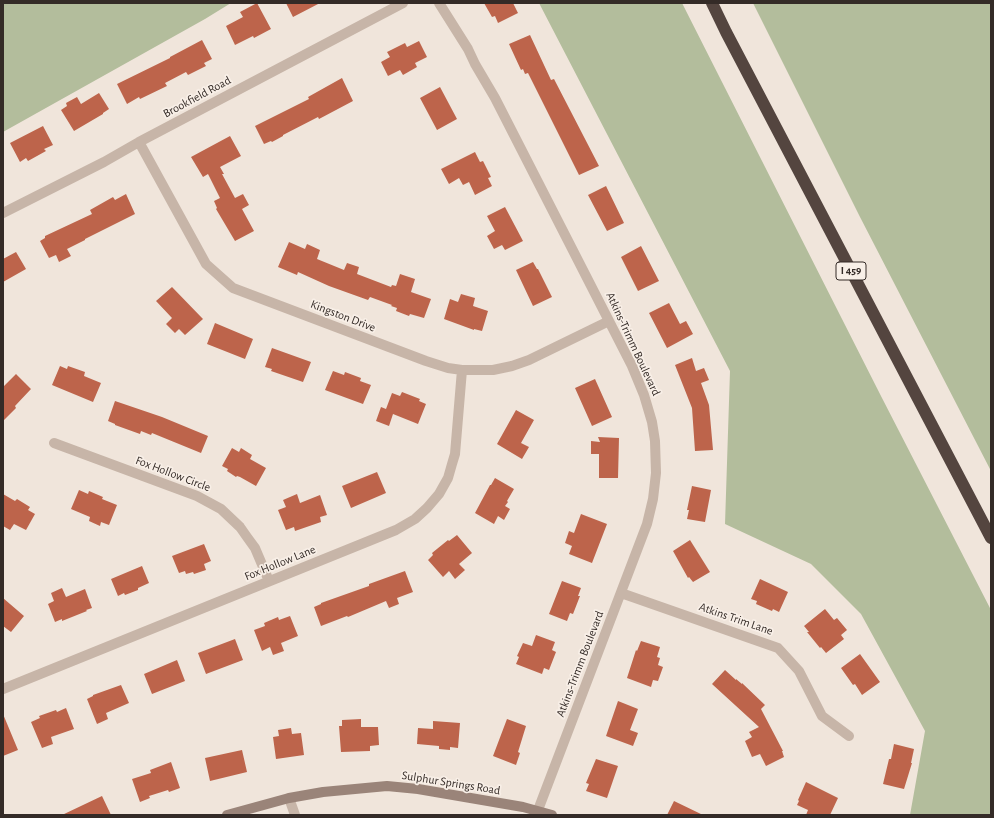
<!DOCTYPE html>
<style>
body{margin:0}
#map{position:relative;width:994px;height:818px;overflow:hidden;background:#f0e5db;font-family:"Alegreya Sans",sans-serif}
canvas{display:block}
.frame{position:absolute;inset:0;border:4px solid #342b27;pointer-events:none}
</style>
<div id="map">
<canvas width="994" height="818"></canvas>
<div class="frame"></div>
</div>
<script>
const ctx = document.querySelector('canvas').getContext('2d');
ctx.lineJoin = 'round';
function fillPath(path, color) { ctx.fillStyle = color; ctx.fill(path, 'evenodd'); }
const toPath = rows => new Path2D(rows.map(r => 'M' + r).join(''));
function strokePath(path, color, width, dash) { ctx.strokeStyle = color; ctx.lineWidth = width; ctx.lineCap = dash ? 'butt' : 'round'; ctx.setLineDash(dash || []); ctx.stroke(path); }
function write(font, color, halo, rows, align = 'center') {
  ctx.font = font + ' "Alegreya Sans",sans-serif'; ctx.lineWidth = 3.5; ctx.setLineDash([]); ctx.textBaseline = 'middle'; ctx.strokeStyle = halo; ctx.fillStyle = color; for (const [text, x, y, turn = 0] of rows) {
    ctx.save(); ctx.translate(x, y); ctx.rotate((+turn || 0) * Math.PI / 180); ctx.textAlign = isNaN(turn) ? turn : align; if (halo) ctx.strokeText(text, 0, 0); ctx.fillText(text, 0, 0); ctx.restore();
  }
}
fillPath(toPath([
 [3,3,231,3,205,19,3,132],
 [539,3,682,3,882,398,991,610,991,815,910,815,925,731,861,614,811,564,725,524,730,371],
 [753,3,991,3,991,471,860,217]
]), '#b3bd9c');
fillPath(toPath([
 [257,3,271,29,254,38,253,36,235,45,226,26,243,17,240,12],
 [286,3,320,3,293,17],
 [484,3,513,3,518,13,498,23,495,16,492,17],
 [530,35,551,80,554,79,599,166,579,175,528,73,525,74,523,69,521,70,509,44],
 [202,40,212,59,204,63,206,66,188,75,186,72,165,83,167,86,140,99,139,97,127,104,117,84,170,58,170,57],
 [419,41,427,57,415,63,417,67,403,75,400,70,388,76,381,62,390,57,387,52,405,43,407,47],
 [342,78,353,101,319,119,318,117,283,135,283,136,272,142,271,141,264,144,255,126,309,99,308,97],
 [440,87,457,119,437,130,420,98],
 [99,93,109,109,103,113,103,114,74,131,61,110,67,106,66,103,77,97,81,104],
 [43,126,53,145,44,149,46,151,28,161,26,158,20,162,10,143],
 [230,136,241,156,220,167,224,174,222,174,235,198,243,194,249,205,242,209,254,231,235,241,216,209,217,208,214,201,220,198,208,174,203,177,191,157],
 [475,152,480,162,483,161,491,177,488,178,492,186,475,195,469,182,463,185,459,178,449,184,441,169],
 [606,186,624,223,607,231,588,195],
 [126,194,135,214,85,239,85,240,67,249,71,256,59,262,56,255,49,258,40,241,45,238,45,236,92,214,90,210,113,197,115,200],
 [505,207,523,241,505,250,502,245,494,249,487,236,495,231,487,216],
 [289,242,305,249,307,244,320,250,317,259,344,270,347,263,359,267,357,274,391,287,392,285,396,286,400,274,415,279,411,292,431,299,424,318,410,314,409,316,396,311,397,308,391,306,392,305,370,297,368,300,329,286,298,272,297,275,278,267],
 [641,246,659,281,638,291,621,257],
 [16,252,26,269,3,282,3,259],
 [533,262,537,269,538,269,552,297,533,306,516,270],
 [172,287,203,319,185,335,179,329,175,333,166,324,172,318,156,301],
 [461,294,475,298,473,306,488,311,482,331,474,329,474,330,444,319,450,299,458,302],
 [669,303,680,324,686,321,693,334,667,348,649,313],
 [215,323,253,339,245,359,207,344],
 [272,348,311,362,303,382,271,371,272,369,265,367],
 [692,358,696,371,704,368,709,380,701,383,709,405,713,450,695,451,692,408,675,365],
 [60,366,67,369,68,366,85,372,84,376,101,383,93,402,52,385],
 [333,371,344,375,345,372,361,378,360,381,371,385,363,404,325,390],
 [16,374,31,389,15,406,16,408,3,421,3,387],
 [595,379,612,417,592,426,575,388],
 [402,392,420,399,419,401,426,404,418,424,393,414,389,426,376,421,381,407,386,409,392,393,400,396],
 [115,401,162,417,208,436,201,453,152,433,151,435,141,431,140,434,115,425,115,424,108,421],
 [516,410,534,420,521,443,529,447,522,459,497,444],
 [598,437,619,438,618,478,599,478,599,454,591,454,591,441,600,442],
 [232,448,239,452,241,448,252,455,250,459,266,468,256,486,240,477,237,476,236,477,227,471,228,469,222,466],
 [377,472,386,493,351,508,342,486],
 [495,478,514,489,507,501,508,502,505,506,510,509,504,520,498,516,494,524,475,513,490,485,491,485],
 [692,486,711,490,705,522,687,519,689,510,687,510],
 [79,490,88,494,89,491,103,497,102,499,117,505,109,525,101,522,100,526,89,521,90,517,71,509],
 [3,494,15,501,17,499,30,507,28,510,35,514,26,530,14,524,10,530,3,526],
 [297,494,300,503,320,495,327,515,320,517,321,522,295,531,294,527,286,530,278,510,286,507,283,500],
 [581,514,607,524,592,563,569,554,572,546,565,543,569,531,574,533],
 [457,535,472,553,459,564,465,570,455,579,449,571,443,577,428,560,433,555,432,553,448,540,449,541],
 [690,540,710,572,693,582,689,577,688,578,673,551],
 [204,544,211,561,204,564,206,570,194,574,193,572,186,574,185,571,179,573,172,556],
 [142,566,149,583,138,588,138,590,125,595,124,593,118,596,111,579],
 [405,571,413,592,397,598,399,604,389,608,386,601,348,617,347,616,321,626,314,607,321,604,321,603,369,586,369,584],
 [760,579,788,592,779,612,773,609,772,611,756,604,757,601,751,599],
 [562,581,581,588,578,596,580,596,573,614,570,613,567,621,549,614],
 [62,588,66,597,85,589,92,608,86,610,87,611,62,621,62,619,55,622,48,604,54,601,51,593],
 [3,598,24,616,11,632,3,626],
 [825,609,834,620,837,618,847,630,841,635,844,639,826,653,821,647,820,648,807,632,809,632,804,626],
 [290,616,298,636,281,643,284,651,273,655,270,647,262,651,254,630,265,626,264,623,278,617,279,620],
 [536,635,555,642,552,650,556,652,549,670,544,668,542,674,516,664,519,657,517,656,523,643,532,646],
 [235,639,243,660,206,674,198,653],
 [641,641,660,647,657,657,660,658,658,665,663,667,658,681,653,680,651,687,627,678,636,650,637,651],
 [860,654,880,682,862,695,855,684,853,685,841,668],
 [177,660,185,681,152,694,144,674],
 [725,670,736,680,736,679,742,684,742,683,765,705,761,709,783,751,782,751,784,757,766,766,760,754,752,757,745,741,752,737,749,732,759,727,712,684],
 [121,685,129,703,106,713,108,719,97,724,87,699,93,696,93,695],
 [618,701,638,709,630,730,638,733,633,746,606,736],
 [66,708,74,729,51,737,53,744,42,748,31,722,40,718,39,716,56,710,57,712],
 [3,714,18,750,3,756],
 [361,719,361,727,378,727,379,745,370,746,370,751,341,752,339,726,342,726,342,720],
 [507,719,526,726,518,752,520,753,516,765,493,756],
 [433,721,460,723,458,748,450,747,450,750,439,749,439,746,417,744,418,728,433,729],
 [291,728,292,734,301,733,304,755,276,759,273,737,279,736,278,730],
 [894,744,914,749,911,763,912,763,904,789,883,784,889,759,891,759],
 [242,750,247,772,210,781,205,758],
 [596,759,618,766,607,798,586,791,589,784,586,783],
 [171,762,180,788,169,792,168,790,149,796,150,798,140,802,132,779,151,773,150,770],
 [806,782,838,798,830,815,806,815,808,810,797,805,799,801,798,800],
 [102,796,111,815,62,815],
 [674,801,703,815,667,815]
]), '#bd644b');
strokePath(toPath([
 [439,3,468,49,475,64,495,98,632,366,644,395,652,422,655,441,656,473,653,499,647,524,538,810],
 [139,142,206,264,233,288,426,361,448,368,462,370,493,370,512,366,529,360,609,321],
 [3,213,104,162,139,142,403,3],
 [54,443,197,496,221,509,240,527,247,537,255,548,269,581],
 [621,593,778,648,799,671,822,716,849,736],
 [3,689,396,530,415,519,427,508,439,494,448,478,452,464,455,454,462,370],
 [289,798,295,815]
]), '#c7b5a8', 10);
strokePath(toPath([
 [227,815,289,798,323,792,387,786,418,789,523,807,552,815]
]), '#9a8479', 10);
strokePath(toPath([
 [712,3,726,32,991,538]
]), '#54453f', 12);
for (const [x, y, w] of [
 [851,271,30]
]) { const box = new Path2D(); box.roundRect(x - w / 2, y - 9, w, 18, 3); ctx.fillStyle = '#f8efe7'; ctx.fill(box); strokePath(box, '#342b27', 1); }
write('bold 11px', '#342b27', null, [
 ["I 459",851,271]
]);
write('12px', '#342b27', '#f8efe7', [
 ["Brookfield Road",197,97,-28],
 ["Kingston Drive",343,316,21],
 ["Atkins-Trimm Boulevard",633,344,65],
 ["Fox Hollow Circle",173,474,21],
 ["Fox Hollow Lane",280,563,-22],
 ["Atkins Trim Lane",736,619,19],
 ["Atkins-Trimm Boulevard",580,664,-69],
 ["Sulphur Springs Road",451,783,9]
]);
</script>
